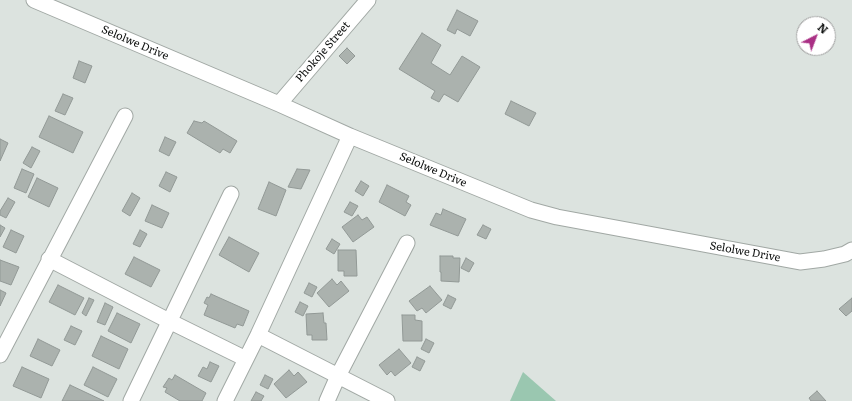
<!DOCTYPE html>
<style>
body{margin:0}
#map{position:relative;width:852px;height:401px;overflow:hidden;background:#dce3df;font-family:Literata,serif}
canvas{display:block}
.north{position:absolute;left:796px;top:16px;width:40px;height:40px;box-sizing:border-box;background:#fff;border:1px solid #9f9f9f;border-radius:50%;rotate:42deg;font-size:11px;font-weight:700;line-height:16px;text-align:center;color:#0e100f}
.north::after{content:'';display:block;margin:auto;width:14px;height:18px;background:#aa3085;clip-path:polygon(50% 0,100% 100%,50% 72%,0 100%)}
</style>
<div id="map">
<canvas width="852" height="401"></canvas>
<div class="north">N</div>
</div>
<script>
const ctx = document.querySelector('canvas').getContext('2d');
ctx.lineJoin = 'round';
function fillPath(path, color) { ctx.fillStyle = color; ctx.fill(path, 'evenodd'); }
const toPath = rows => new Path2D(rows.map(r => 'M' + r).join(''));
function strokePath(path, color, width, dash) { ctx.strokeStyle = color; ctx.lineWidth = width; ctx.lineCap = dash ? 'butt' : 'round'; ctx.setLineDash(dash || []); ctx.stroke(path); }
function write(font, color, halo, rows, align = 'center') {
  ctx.font = font + ' Literata,serif'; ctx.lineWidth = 4; ctx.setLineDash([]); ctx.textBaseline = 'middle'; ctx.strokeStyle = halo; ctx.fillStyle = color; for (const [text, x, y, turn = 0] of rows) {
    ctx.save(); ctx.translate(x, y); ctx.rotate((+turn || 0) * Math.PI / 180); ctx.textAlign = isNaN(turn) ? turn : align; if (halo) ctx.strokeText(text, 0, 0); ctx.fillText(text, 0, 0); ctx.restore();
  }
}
fillPath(toPath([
 [523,372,556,401,510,401]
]), '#9ac7b0');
const building = toPath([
 [457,10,478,21,470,36,457,29,455,34,447,30,457,10],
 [422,33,441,45,431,63,450,75,462,56,480,67,458,102,444,94,439,102,431,98,435,91,399,69,422,33],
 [347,48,355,56,347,64,339,56,347,48],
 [79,61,92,66,85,83,73,78,79,61],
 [63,94,73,98,65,115,55,111,63,94],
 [511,101,536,113,529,126,505,114,511,101],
 [49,116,83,132,73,153,39,137,49,116],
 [194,121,202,123,204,121,237,141,230,153,223,149,220,153,187,133,194,121],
 [165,137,176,142,169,156,159,151,165,137],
 [0,139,8,143,0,161,0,139],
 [32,147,40,151,31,168,23,163,32,147],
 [22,169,34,174,26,193,14,188,22,169],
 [297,169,310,170,301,189,288,187,297,169],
 [166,172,177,177,170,192,159,186,166,172],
 [37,178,58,188,49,207,28,197,37,178],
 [361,181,369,186,363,196,355,191,361,181],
 [269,182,286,190,276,216,258,209,269,182],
 [387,185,409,196,406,202,411,205,405,216,379,202,387,185],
 [132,193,140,198,130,216,122,211,132,193],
 [8,198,15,202,6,218,0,215,0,211,8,198],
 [350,202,358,206,352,216,344,212,350,202],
 [152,205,169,213,162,228,145,221,152,205],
 [443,209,466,219,458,236,430,225,436,213,441,215,443,209],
 [358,215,362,220,367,217,374,227,353,242,342,227,358,215],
 [0,225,5,228,0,237,0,225],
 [483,225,491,229,486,239,477,235,483,225],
 [11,230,24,236,16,253,3,247,11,230],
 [140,230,147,234,140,247,133,244,140,230],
 [229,237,259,253,249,272,219,255,229,237],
 [332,239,340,244,334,254,326,249,332,239],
 [338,250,356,250,357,276,344,276,344,271,338,271,338,250],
 [440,256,453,256,453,258,460,258,459,282,441,281,441,272,440,272,440,256],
 [134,257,160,270,151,287,125,274,134,257],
 [466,258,474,263,469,272,461,268,466,258],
 [0,260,19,267,11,285,0,281,0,260],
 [332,279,337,285,341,281,349,291,329,307,317,293,332,279],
 [309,283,317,287,312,297,304,293,309,283],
 [58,285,84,298,75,315,49,302,58,285],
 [430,286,442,300,426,313,422,308,417,311,409,301,430,286],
 [0,290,6,293,0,306,0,290],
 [211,294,249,311,243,326,237,324,235,328,204,315,208,305,204,303,207,297,209,298,211,294],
 [448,295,456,299,451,309,443,305,448,295],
 [89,298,94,300,86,316,82,313,89,298],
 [852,298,852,311,846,316,839,309,852,298],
 [300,302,308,306,303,316,295,312,300,302],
 [105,303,113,307,105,325,97,322,105,303],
 [117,313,140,324,131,343,108,331,117,313],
 [323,313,324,323,326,323,327,340,312,340,312,335,307,335,306,314,323,313],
 [402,315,415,315,415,320,422,321,422,341,403,341,402,315],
 [71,326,82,331,75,345,64,340,71,326],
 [101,336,128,349,119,369,92,356,101,336],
 [38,339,60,350,52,366,30,356,38,339],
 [426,339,434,343,429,353,421,349,426,339],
 [399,349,411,363,395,376,391,371,387,375,379,365,399,349],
 [417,357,425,361,420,371,412,367,417,357],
 [210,362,219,366,211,382,198,376,203,367,207,369,210,362],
 [22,367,49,379,41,398,13,386,22,367],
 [93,367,117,379,108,397,84,385,93,367],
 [289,370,294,376,298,372,307,382,286,398,274,384,289,370],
 [175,375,206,393,202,401,180,401,165,392,167,388,163,387,169,378,172,380,175,375],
 [265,375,273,379,268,389,260,385,265,375],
 [70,385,104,401,62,401,70,385],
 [817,391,826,401,811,401,809,398,817,391],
 [256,392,264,396,261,401,251,401,256,392]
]);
fillPath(building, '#abb2ae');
strokePath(building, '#929996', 1);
const street = toPath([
 [34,0,279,104,350,136,531,210,557,217,800,262,824,259,845,254,852,250],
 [279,104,368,0],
 [49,259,169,321,246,359],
 [258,335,387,401],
 [0,355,125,116],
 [131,401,231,194],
 [225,401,258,335,350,136],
 [327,401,338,376,407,243]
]);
strokePath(street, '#a1a8a4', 17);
strokePath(street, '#fff', 15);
write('11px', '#0e100f', '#fff', [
 ["Selolwe Drive",135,43,23],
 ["Phokoje Street",323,52,-49],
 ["Selolwe Drive",433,170,23],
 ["Selolwe Drive",745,252,10]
]);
</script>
